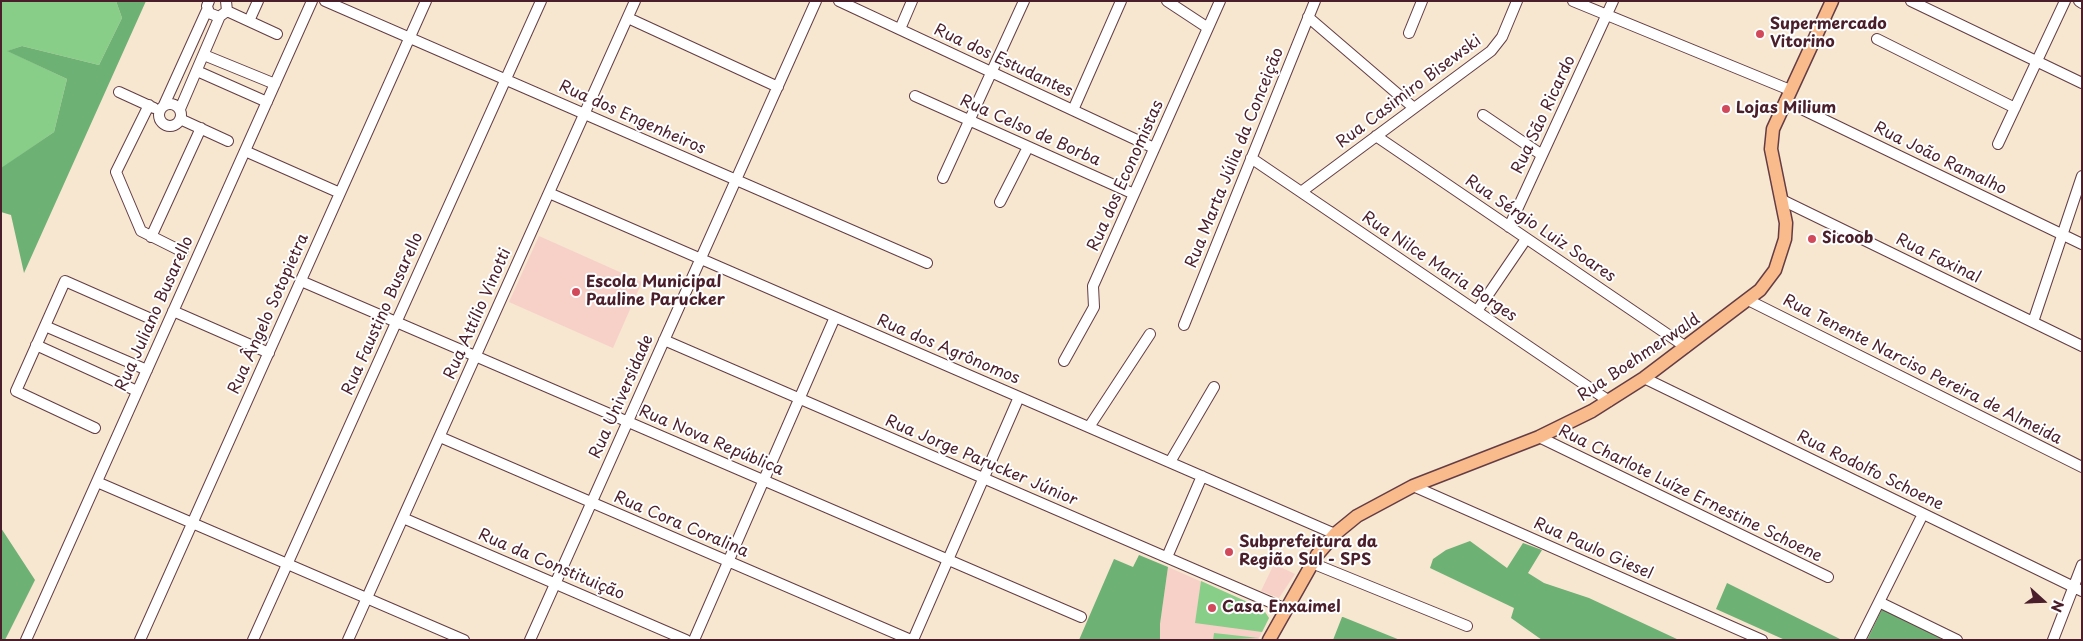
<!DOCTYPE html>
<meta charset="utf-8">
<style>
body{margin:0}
#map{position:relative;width:2083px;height:641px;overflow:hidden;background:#f7e6d0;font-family:"Playpen Sans",sans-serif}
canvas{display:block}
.frame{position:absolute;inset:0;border:2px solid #4a1f2b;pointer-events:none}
.north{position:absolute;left:2018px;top:576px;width:50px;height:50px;-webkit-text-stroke:4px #fff;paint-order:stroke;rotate:110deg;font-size:14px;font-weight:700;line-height:20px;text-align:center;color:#4a1f2b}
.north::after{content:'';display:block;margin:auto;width:18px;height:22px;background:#4a1f2b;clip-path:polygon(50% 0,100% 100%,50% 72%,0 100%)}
</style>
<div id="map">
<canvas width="2083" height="641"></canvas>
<div class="frame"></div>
<div class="north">N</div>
</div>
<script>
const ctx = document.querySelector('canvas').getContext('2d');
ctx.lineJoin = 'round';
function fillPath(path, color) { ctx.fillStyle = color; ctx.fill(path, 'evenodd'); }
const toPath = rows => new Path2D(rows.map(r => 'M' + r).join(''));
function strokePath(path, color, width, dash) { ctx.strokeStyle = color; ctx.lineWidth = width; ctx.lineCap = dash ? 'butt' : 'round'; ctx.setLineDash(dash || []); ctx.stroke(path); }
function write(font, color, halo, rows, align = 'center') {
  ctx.font = font + ' "Playpen Sans",sans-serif'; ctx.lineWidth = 4; ctx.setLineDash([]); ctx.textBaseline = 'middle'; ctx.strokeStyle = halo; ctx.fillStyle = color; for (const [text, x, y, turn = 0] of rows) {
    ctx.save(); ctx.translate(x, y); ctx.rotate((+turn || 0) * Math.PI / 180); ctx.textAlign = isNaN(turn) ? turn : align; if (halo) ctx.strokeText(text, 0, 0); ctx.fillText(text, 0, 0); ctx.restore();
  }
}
fillPath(toPath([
 [539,236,642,282,613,348,509,302],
 [1274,564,1295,574,1279,598,1261,591],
 [1168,567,1263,609,1269,618,1258,640,1160,640,1160,624]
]), '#f7d1c8');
fillPath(toPath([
 [1,1,116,1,122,18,99,65,22,46,8,51,67,79,54,132,2,168],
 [1201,581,1263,609,1269,618,1262,632,1195,623],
 [1214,633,1259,638,1213,640]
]), '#88ce89');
fillPath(toPath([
 [116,1,146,1,24,273,11,215,1,212,1,168,54,132,67,79,7,51,22,46,99,65,122,18],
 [1,528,35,580,5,640,1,640],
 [1470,541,1507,568,1523,543,1542,550,1528,573,1544,583,1589,598,1679,640,1542,640,1511,618,1514,608,1430,568,1433,559,1446,550],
 [1139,555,1168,567,1160,624,1160,640,1079,640,1114,559,1133,567],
 [1727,583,1842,640,1785,640,1716,609],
 [1882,609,1941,637,1940,640,1867,640],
 [1342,617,1343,617,1400,640,1333,640]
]), '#6eb175');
const minor = toPath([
 [209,1,207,6,209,13,219,17,227,11,226,1],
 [325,1,927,263],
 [839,1,1154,148],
 [1167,1,1208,28],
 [1573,1,1790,90],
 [1911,1,2082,83],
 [2079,1,2082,3],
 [227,11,277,34],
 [1308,17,1414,108],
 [628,18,778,87],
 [249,21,258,1],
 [900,29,912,1],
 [1409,33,1422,1],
 [1877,39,2015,108],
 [204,55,275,84],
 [197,71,267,102],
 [119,92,154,108],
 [915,96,1134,194],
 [1785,101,2082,244],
 '159 115a11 11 0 1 1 22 0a11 11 0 1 1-22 0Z',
 [149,105,116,172,141,231,183,252],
 [164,105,207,10],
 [180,109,220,16],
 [1073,110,1121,1],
 [1483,115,1542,155],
 [180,119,228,141],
 [1376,136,1686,347],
 [1998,144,2065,1],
 [245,151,340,193],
 [1251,158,1609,401],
 [943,178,1024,1],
 [1301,192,1491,51,1502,37,1517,1],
 [549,193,1335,534],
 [1782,200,2082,346],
 [1000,202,1028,147],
 [1509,227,1613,1],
 [151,237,201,128],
 [301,281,1081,617],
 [1748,300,2082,467],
 [173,311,269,353],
 [1477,311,1526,239],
 [2033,322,2082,176],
 [1184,325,1315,1],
 [45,326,147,370],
 [664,340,1286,609],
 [36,345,137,391],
 [1064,361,1094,307,1093,286,1220,1],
 [1644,378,2082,591],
 [1089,427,1150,334],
 [95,428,16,391,65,281,149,318],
 [440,437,911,640],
 [1539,437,1828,577],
 [1170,462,1214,387],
 [97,482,464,640],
 [1413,486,1762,640],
 [403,518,686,640],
 [1167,557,1202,476],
 [1312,563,1467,626],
 [1879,602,1957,640],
 [26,640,312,1],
 [140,640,426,1],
 [253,640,541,1],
 [348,640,635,1],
 [530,640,816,1],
 [694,640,835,317],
 [913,640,1019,397],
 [1860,640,1923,514],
 [2053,640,2082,565]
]);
const major = toPath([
 [1269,640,1317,555,1335,534,1357,516,1413,486,1539,437,1592,411,1644,378,1760,290,1775,270,1785,239,1786,223,1771,149,1773,129,1832,1]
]);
strokePath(minor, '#643d44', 12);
strokePath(major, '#643d44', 15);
strokePath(minor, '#fff', 10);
strokePath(major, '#fabb8c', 12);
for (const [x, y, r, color] of [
 [1760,34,5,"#d1495b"],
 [1726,109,5,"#d1495b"],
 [1812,239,5,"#d1495b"],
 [576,292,5,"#d1495b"],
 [1229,552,5,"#d1495b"],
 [1212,608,5,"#d1495b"]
]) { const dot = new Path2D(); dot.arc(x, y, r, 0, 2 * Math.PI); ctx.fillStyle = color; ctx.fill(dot); strokePath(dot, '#fff', 2); }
write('bold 16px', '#4a1f2b', '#fff', [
 ["Supermercado",1770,25],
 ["Vitorino",1770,43],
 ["Lojas Milium",1736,109],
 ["Sicoob",1822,239],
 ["Escola Municipal",586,283],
 ["Pauline Parucker",586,301],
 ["Subprefeitura da",1239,543],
 ["Região Sul - SPS",1239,561],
 ["Casa Enxaimel",1222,608]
], 'left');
write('16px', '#4a1f2b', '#fff', [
 ["Rua dos Estudantes",1003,61,25],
 ["Rua Casimiro Bisewski",1409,92,-37],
 ["Rua São Ricardo",1544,115,-65],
 ["Rua dos Engenheiros",632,118,24],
 ["Rua Celso de Borba",1030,131,24],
 ["Rua Marta Júlia da Conceição",1235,158,-68],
 ["Rua João Ramalho",1940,159,26],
 ["Rua dos Economistas",1126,176,-66],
 ["Rua Sérgio Luiz Soares",1540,229,34],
 ["Rua Faxinal",1938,259,26],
 ["Rua Nilce Maria Borges",1439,267,34],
 ["Rua Juliano Busarello",155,314,-66],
 ["Rua Ângelo Sotopietra",269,314,-66],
 ["Rua Faustino Busarello",383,314,-66],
 ["Rua Attílio Vinotti",478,314,-66],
 ["Rua dos Agrônomos",948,350,23],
 ["Rua Boehmerwald",1639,358,-34],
 ["Rua Tenente Narciso Pereira de Almeida",1922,370,27],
 ["Rua Universidade",622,397,-66],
 ["Rua Nova República",711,441,23],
 ["Rua Jorge Parucker Júnior",981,461,23],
 ["Rua Rodolfo Schoene",1870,471,26],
 ["Rua Charlote Luíze Ernestine Schoene",1690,494,26],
 ["Rua Cora Coralina",681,525,23],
 ["Rua Paulo Giesel",1593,549,24],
 ["Rua da Constituição",551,565,23]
]);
</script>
